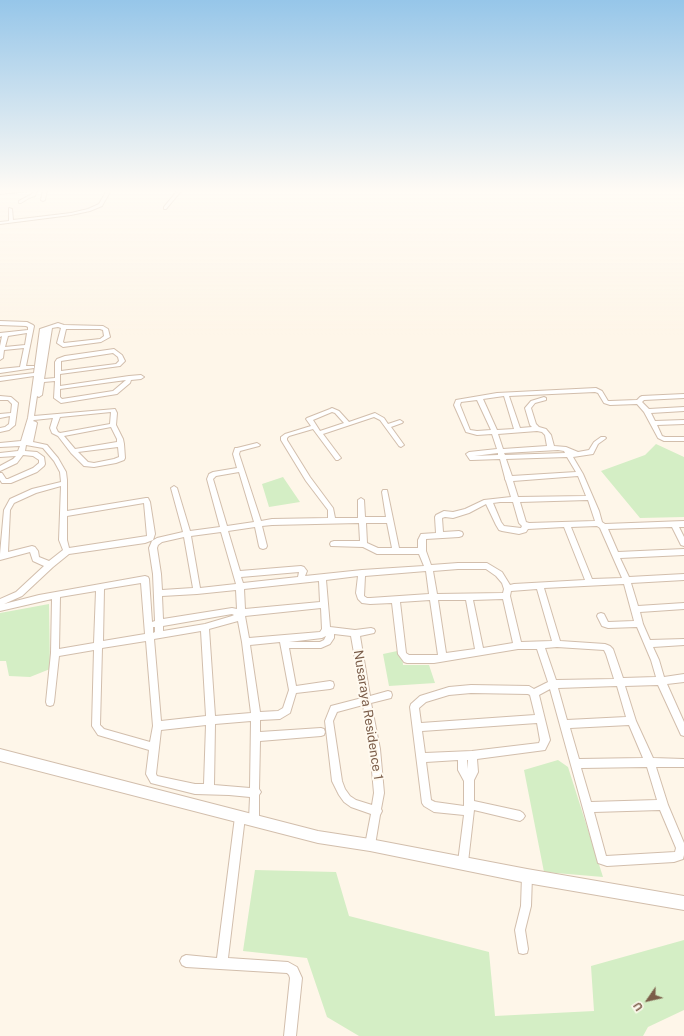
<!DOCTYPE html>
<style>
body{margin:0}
#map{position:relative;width:684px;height:1036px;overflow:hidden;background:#fef6e9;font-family:"Public Sans",sans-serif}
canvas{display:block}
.north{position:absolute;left:628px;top:980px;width:40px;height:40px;-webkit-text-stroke:3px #fffaf0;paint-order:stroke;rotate:236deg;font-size:11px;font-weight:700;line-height:16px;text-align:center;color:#7b5d49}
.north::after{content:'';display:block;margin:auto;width:14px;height:18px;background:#7b5d49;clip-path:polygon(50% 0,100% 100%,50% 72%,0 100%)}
</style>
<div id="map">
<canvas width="684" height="1036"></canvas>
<div class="north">U</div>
</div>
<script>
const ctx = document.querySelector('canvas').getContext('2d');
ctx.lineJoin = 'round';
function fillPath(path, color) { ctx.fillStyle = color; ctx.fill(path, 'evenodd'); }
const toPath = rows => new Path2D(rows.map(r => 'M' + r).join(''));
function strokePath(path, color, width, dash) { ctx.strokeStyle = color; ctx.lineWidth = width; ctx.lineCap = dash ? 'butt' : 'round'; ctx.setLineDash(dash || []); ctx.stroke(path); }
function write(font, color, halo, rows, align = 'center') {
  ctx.font = font + ' "Public Sans",sans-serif'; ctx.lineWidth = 4; ctx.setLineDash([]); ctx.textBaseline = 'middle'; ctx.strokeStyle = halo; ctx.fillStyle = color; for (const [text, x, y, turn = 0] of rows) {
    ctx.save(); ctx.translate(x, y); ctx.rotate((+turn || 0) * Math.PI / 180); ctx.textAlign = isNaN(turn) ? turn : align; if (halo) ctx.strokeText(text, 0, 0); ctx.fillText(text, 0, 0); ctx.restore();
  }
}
fillPath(toPath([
 [656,444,684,457,684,517,640,518,601,471,645,455],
 [283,477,300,502,269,507,262,484],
 [49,604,50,669,30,677,9,676,6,661,0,661,0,613],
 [402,650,403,665,429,665,435,683,389,686,383,654],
 [558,760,568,767,603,877,544,872,524,770],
 [255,870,336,872,349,916,489,952,495,1016,594,1011,591,966,684,940,684,1010,648,1027,643,1036,359,1036,327,1017,307,958,243,951]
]), '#d4eec5');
const minor = toPath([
 [21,190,30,190,28,191,0,194,0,192,21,190],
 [33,190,37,190,35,196,29,198,21,203,19,203,19,201,32,194,33,190],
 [43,190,47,190,45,200,43,201,41,200,43,190],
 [107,190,111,190,102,206,90,211,71,215,0,224,0,222,9,221,9,208,12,209,13,220,71,213,88,209,99,204,107,190],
 [178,190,182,190,166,209,164,209,164,207,178,190],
 [0,321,27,322,33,325,34,326,26,366,34,366,34,368,0,373,0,369,20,367,24,348,4,350,3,358,0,360,0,346,2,336,0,337,0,333,28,330,28,327,26,326,0,325,0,321],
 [27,333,25,345,5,347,8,336,27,333],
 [58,323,64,325,103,326,108,329,110,337,101,342,63,347,57,343,61,328,58,327,52,328,44,379,55,378,55,362,57,359,65,356,114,349,122,355,125,361,120,366,60,374,60,386,129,376,141,375,144,377,141,379,131,380,130,383,117,394,61,403,54,398,55,381,44,382,42,395,39,397,37,396,34,416,115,409,117,413,116,425,123,439,124,444,125,458,124,460,116,463,94,467,84,466,71,453,58,436,52,433,50,428,53,418,34,420,33,421,36,422,37,423,33,442,47,445,58,458,66,472,67,480,67,511,146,498,148,498,150,502,155,534,153,540,145,543,69,554,53,567,22,596,4,604,39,595,145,576,148,577,149,579,152,622,155,621,153,574,149,548,152,541,157,538,183,532,171,488,174,486,177,488,190,531,220,527,207,479,209,474,213,472,237,468,233,454,235,448,237,448,257,443,260,445,259,446,240,451,239,454,261,521,272,519,328,518,328,510,306,481,281,440,281,437,285,434,311,426,306,419,307,418,330,409,332,408,339,411,349,422,375,413,384,418,388,424,400,420,403,422,402,423,391,427,404,445,401,447,399,446,380,420,374,417,323,434,341,458,338,460,336,460,313,429,289,436,287,438,287,440,310,477,333,508,335,518,358,518,358,500,361,498,364,500,365,517,386,517,382,492,383,490,387,490,399,548,418,548,418,540,421,534,436,533,435,517,436,515,444,511,453,512,465,509,484,500,511,497,506,481,505,479,505,478,500,459,472,460,470,460,466,454,469,452,497,449,492,434,477,435,466,432,454,405,456,400,497,393,596,388,602,391,608,401,610,401,637,400,640,397,642,396,684,394,684,398,644,400,642,402,649,409,684,407,684,411,651,413,655,421,684,420,684,424,657,425,662,436,665,437,684,437,684,441,664,441,658,438,644,412,637,404,610,405,604,403,598,393,595,392,509,396,520,428,532,427,530,425,525,408,531,401,544,397,546,398,546,400,535,403,531,408,536,424,539,427,546,429,551,435,554,446,566,447,578,452,589,450,594,442,601,437,605,437,606,438,605,439,598,444,593,454,573,457,583,474,599,511,602,522,605,524,684,521,684,527,679,527,684,537,684,546,681,545,672,527,608,529,618,552,684,549,684,555,620,558,629,577,684,574,684,580,631,583,638,606,684,603,684,609,640,612,643,624,650,640,684,639,684,645,653,647,659,660,664,677,684,674,684,682,667,684,684,722,684,736,681,735,658,685,625,686,636,721,653,758,684,759,684,767,656,767,668,805,684,843,684,855,683,859,674,862,607,866,598,863,550,689,539,695,550,740,545,750,477,759,478,772,474,780,474,801,520,811,523,813,525,816,523,819,520,821,474,810,468,862,467,866,463,867,459,866,458,862,464,815,434,812,424,806,422,803,410,707,411,704,420,696,449,687,471,685,529,686,534,689,548,682,537,649,518,649,434,663,407,663,404,662,398,654,392,603,370,604,362,603,358,599,356,593,358,576,326,580,330,627,355,630,371,628,374,629,375,631,374,633,360,636,370,696,388,691,391,692,392,695,391,698,371,703,380,749,384,793,381,809,382,811,380,815,375,845,374,849,370,850,366,849,365,845,371,814,351,807,344,802,339,795,332,781,325,721,331,706,362,698,351,636,334,634,334,638,330,644,321,648,289,648,296,686,330,681,333,682,334,685,333,688,330,689,296,693,290,713,280,719,260,720,260,732,321,728,324,729,325,732,324,735,321,736,260,741,259,789,261,792,259,795,259,820,257,823,254,825,251,823,249,820,250,797,229,795,195,794,151,783,146,774,149,750,98,735,92,726,94,650,59,656,54,702,53,705,50,706,47,705,46,702,51,653,52,599,0,611,0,599,16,592,44,566,33,561,30,552,0,560,0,554,4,510,10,499,32,489,61,482,60,472,54,461,43,448,26,445,25,451,37,452,44,457,45,464,44,466,37,472,11,483,2,483,0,480,0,473,2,473,6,479,8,479,33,468,39,463,39,460,33,456,23,455,17,463,0,471,0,466,13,459,16,456,0,457,0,453,18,451,20,446,0,447,0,443,21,441,28,418,34,376,0,381,0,377,34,373,40,329,58,323],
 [66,329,100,329,103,330,104,336,100,339,64,343,63,342,66,329],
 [113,353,118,357,119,361,116,364,61,371,61,361,113,353],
 [126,380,113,391,62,399,60,397,60,389,126,380],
 [504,396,514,429,497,430,483,399,504,396],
 [477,400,491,430,477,431,470,430,460,405,461,402,477,400],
 [111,412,110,424,60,433,58,432,56,428,60,417,111,412],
 [332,412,335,413,344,423,320,431,313,420,332,412],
 [111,427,117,439,117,442,75,449,64,436,111,427],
 [537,431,542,432,545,435,547,446,503,449,498,434,537,431],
 [118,447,119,457,114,459,94,463,88,462,78,452,118,447],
 [558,450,564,451,565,453,505,455,504,453,558,450],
 [498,453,498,455,474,456,498,453],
 [567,457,576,472,512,476,506,459,567,457],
 [239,472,254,522,227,526,213,479,216,476,239,472],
 [578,476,586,496,518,497,513,481,578,476],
 [61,486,59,540,63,550,49,561,39,557,38,551,35,547,32,546,8,552,10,510,14,503,36,493,61,486],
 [588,500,595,521,529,523,526,522,520,502,588,500],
 [500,502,513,502,519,523,522,526,521,528,504,526,501,522,493,503,500,502],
 [144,503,147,536,69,548,67,540,67,516,144,503],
 [486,504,496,525,499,530,502,531,519,534,526,532,528,529,564,527,585,580,514,584,510,585,502,572,487,563,458,563,431,565,426,551,426,539,459,537,462,536,463,534,462,532,459,531,443,532,442,518,445,517,453,518,469,513,486,504],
 [359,523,360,541,334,541,331,542,330,544,331,546,363,547,377,554,419,554,424,566,362,570,305,576,307,571,304,567,301,566,240,571,228,531,255,527,259,546,260,548,263,549,266,548,267,546,262,526,272,525,359,523],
 [366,523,387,523,392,548,378,548,367,543,366,523],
 [597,526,600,528,622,578,592,579,571,527,597,526],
 [221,532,236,584,200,588,191,536,221,532],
 [184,537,193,588,162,590,161,574,157,548,158,545,162,542,184,537],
 [458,569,486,569,496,576,502,583,504,589,503,593,437,594,433,571,458,569],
 [426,571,429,594,370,598,367,598,364,596,365,576,426,571],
 [299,572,298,577,243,583,241,577,299,572],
 [319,581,320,602,245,609,244,589,319,581],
 [141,583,145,634,103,641,104,589,141,583],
 [624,584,634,621,608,622,604,614,601,613,598,614,597,616,602,626,608,628,637,627,651,660,656,677,623,678,613,649,610,646,605,644,560,641,544,588,624,584],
 [537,589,552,641,521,642,510,596,511,591,537,589],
 [236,590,237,609,232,608,163,619,162,596,197,594,236,590],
 [96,591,94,643,59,649,60,597,96,591],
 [503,599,513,643,483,648,473,600,503,599],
 [430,600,438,655,409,655,406,653,400,602,430,600],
 [438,600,466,600,475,649,446,653,438,600],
 [321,608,322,629,320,632,249,638,245,616,321,608],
 [232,614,234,615,232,616,205,624,163,631,163,626,232,614],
 [238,621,242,642,251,713,215,716,209,629,238,621],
 [153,627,155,627,155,632,153,633,153,627],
 [201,631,206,716,161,721,154,639,201,631],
 [326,636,324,640,320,642,289,642,322,638,326,636],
 [146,641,153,726,150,742,104,729,100,725,102,648,146,641],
 [280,642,289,690,283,708,278,711,260,712,250,645,280,642],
 [557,647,604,650,606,654,614,679,556,680,545,648,557,647],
 [617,686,626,717,567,720,558,688,617,686],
 [471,693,528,694,530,695,535,715,421,723,419,708,426,702,449,695,471,693],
 [363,705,370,749,374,793,372,805,356,800,350,796,345,789,342,781,333,721,337,712,363,705],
 [251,721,250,788,214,785,215,724,251,721],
 [537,723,540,740,539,743,472,751,425,753,422,731,537,723],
 [206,725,204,784,195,784,157,776,156,774,161,730,206,725],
 [629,725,643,758,579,759,570,728,629,725],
 [458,760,458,770,464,781,464,806,435,802,431,800,426,762,458,760],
 [467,760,468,760,468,770,468,769,467,760],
 [647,767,657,800,591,802,581,768,647,767],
 [660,810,676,848,675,852,606,856,594,812,660,810],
 [0,396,11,397,18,403,15,425,9,430,0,432,0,428,5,427,9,424,10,416,0,418,0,414,11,413,12,404,8,400,0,400,0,396],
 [240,812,243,814,245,817,228,958,288,962,297,967,302,978,296,1036,284,1036,290,978,289,975,287,973,186,967,182,965,180,961,182,957,186,955,217,958,235,817,237,814,240,812],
 [527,871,531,872,532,876,531,906,525,930,528,949,527,953,523,954,519,953,518,949,515,930,521,906,522,876,523,872,527,871]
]);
const tertiary = toPath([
 [0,749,318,831,370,839,527,869,684,896,684,910,527,883,370,851,318,843,0,761,0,749]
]);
strokePath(minor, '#d2beac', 2);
strokePath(tertiary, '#d2beac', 2);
fillPath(minor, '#fff');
fillPath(tertiary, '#fff');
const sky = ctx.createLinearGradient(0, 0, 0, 335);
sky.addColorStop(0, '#96c6e9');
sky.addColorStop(0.57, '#fffbf5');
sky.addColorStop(1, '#fffbf500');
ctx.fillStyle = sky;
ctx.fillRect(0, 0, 684, 335);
write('13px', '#7b5d49', '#fffaf0', [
 ["Nusaraya Residence 1",368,715,81]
]);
</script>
